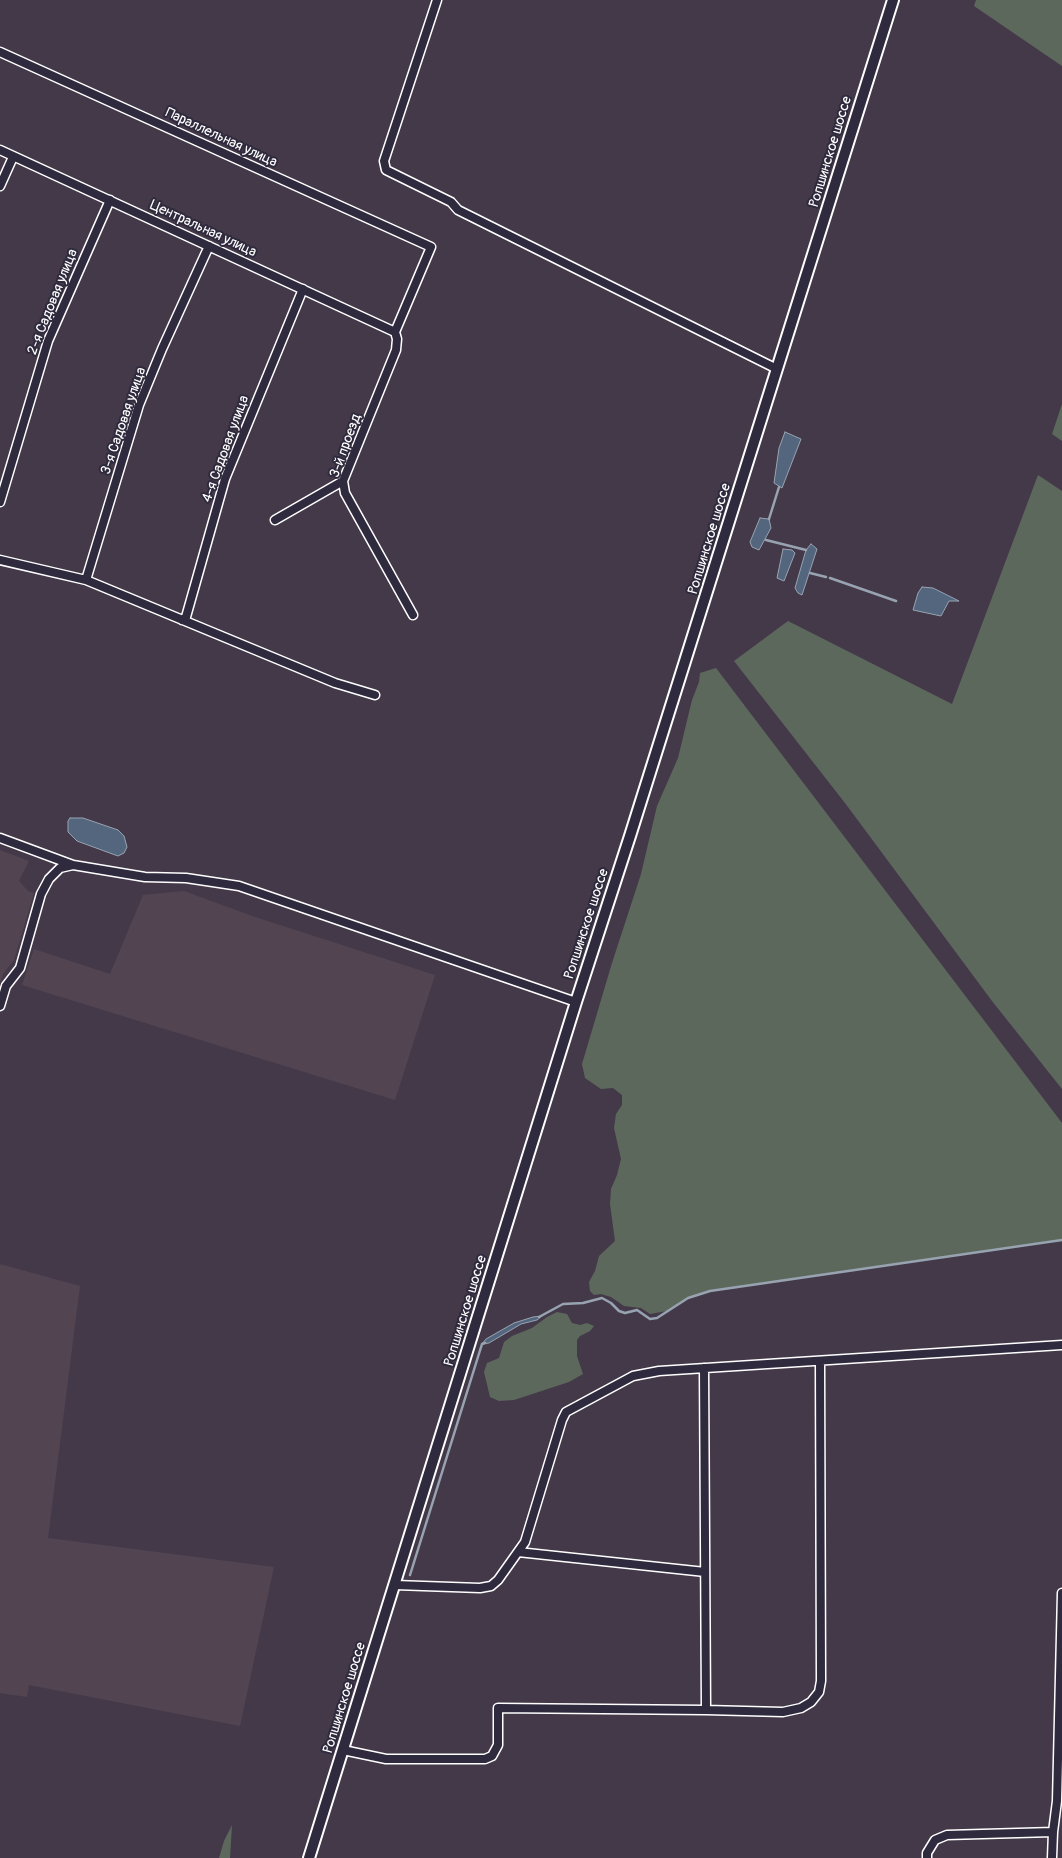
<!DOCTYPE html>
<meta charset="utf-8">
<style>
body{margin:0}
canvas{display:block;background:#443949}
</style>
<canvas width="1062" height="1858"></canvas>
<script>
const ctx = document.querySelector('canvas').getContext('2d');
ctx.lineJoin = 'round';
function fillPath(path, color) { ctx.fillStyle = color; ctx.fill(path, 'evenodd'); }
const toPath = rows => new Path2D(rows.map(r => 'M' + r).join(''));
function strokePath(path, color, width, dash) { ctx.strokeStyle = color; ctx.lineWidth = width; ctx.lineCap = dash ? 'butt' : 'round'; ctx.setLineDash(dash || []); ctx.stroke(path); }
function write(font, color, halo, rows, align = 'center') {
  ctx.font = font + ' Pangolin,sans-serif'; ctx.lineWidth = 4; ctx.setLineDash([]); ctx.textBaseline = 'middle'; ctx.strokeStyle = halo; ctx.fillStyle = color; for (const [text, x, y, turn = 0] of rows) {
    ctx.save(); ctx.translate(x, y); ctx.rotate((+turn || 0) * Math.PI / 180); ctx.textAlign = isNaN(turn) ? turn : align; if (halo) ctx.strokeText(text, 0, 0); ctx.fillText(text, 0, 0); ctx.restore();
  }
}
fillPath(toPath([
 [0,850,29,861,19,881,28,891,34,893,14,960,3,974,0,983],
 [184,891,252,916,435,975,395,1100,22,985,34,949,110,974,143,895],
 [0,1264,80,1286,48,1538,274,1567,240,1726,29,1685,27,1697,0,1693]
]), '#524451');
fillPath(toPath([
 [976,0,1062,0,1062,66,974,6],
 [1062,404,1062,441,1052,434],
 [1038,475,1062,491,1062,1089,992,1001,845,803,734,661,788,621,952,704],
 [716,668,1062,1123,1062,1240,710,1291,688,1298,667,1311,650,1314,641,1308,624,1306,611,1297,601,1294,594,1295,590,1291,589,1282,595,1271,599,1256,615,1241,610,1204,611,1189,617,1175,621,1159,614,1128,616,1114,622,1105,622,1095,613,1088,601,1089,585,1078,582,1064,612,963,641,874,657,806,678,758,692,700,699,682,700,673],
 [557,1312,567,1314,572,1323,580,1325,587,1323,594,1326,590,1331,580,1336,577,1340,577,1356,583,1374,569,1382,514,1400,499,1401,490,1397,484,1372,487,1363,499,1358,504,1342,512,1336,532,1328,547,1317],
 [232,1825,230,1858,219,1858,224,1841]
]), '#5d685c');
const water = toPath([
 [785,432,801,439,782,488,774,483,779,448,785,432],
 [760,518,769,519,771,528,759,550,752,547,750,542,760,518],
 [811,544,817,549,802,595,798,593,795,588,806,550,811,544],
 [783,549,792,550,795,553,784,581,777,578,783,549],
 [922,587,933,588,959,601,949,601,941,616,913,610,918,593,922,587],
 [70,818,83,818,118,830,124,836,127,847,124,853,118,856,77,841,68,832,68,821,70,818],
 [542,1316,537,1320,521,1324,489,1343,482,1344,486,1339,514,1323,533,1317,542,1316]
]);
fillPath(water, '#53667e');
strokePath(water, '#98a3b2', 1);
strokePath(toPath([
 [769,519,779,487],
 [766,540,806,550],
 [810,573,826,577],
 [830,578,896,601],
 [539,1317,563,1304,583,1303,602,1298,611,1303,619,1311,625,1313,637,1310,650,1319,657,1318,688,1298,710,1291,1062,1240],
 [410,1575,482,1344,485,1343]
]), '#98a3b2', 2.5);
const street = toPath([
 [437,0,384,161,386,170,451,202,458,210,777,369],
 [0,52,431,247,395,332],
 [0,150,395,332],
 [0,186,13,157],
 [395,332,397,339,396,350,343,481,345,493,413,615],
 [0,502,48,341,110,200],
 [275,520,343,481],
 [0,560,86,580,335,683,375,695],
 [86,580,139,405,162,349,209,246],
 [182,620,186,617,225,479,303,289],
 [0,838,73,865,145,877,186,878,239,886,576,1002],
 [0,1006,6,986,20,968,41,894,49,879,60,868,73,865],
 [704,1368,706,1710,783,1712,801,1708,811,1702,819,1692,821,1681,820,1361],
 [518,1552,705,1572],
 [395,1585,480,1588,491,1586,498,1580,525,1542,562,1420,566,1412,633,1376,659,1371,1062,1345],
 [343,1750,386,1759,485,1759,492,1756,498,1745,498,1708,706,1710],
 [927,1858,927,1853,935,1840,947,1835,1053,1832,1057,1801,1062,1593],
 [1052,1858,1053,1832]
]);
const secondary = toPath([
 [309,1858,576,1002,630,836,893,0]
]);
strokePath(street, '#fff', 11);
strokePath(secondary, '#fff', 14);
strokePath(street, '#2f2a3d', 8);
strokePath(secondary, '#2f2a3d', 10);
write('14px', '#fff', '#2f2a3d', [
 ["Параллельная улица",221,138,25],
 ["Ропшинское шоссе",831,152,-73],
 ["Центральная улица",203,229,25],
 ["2-я Садовая улица",53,302,-68],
 ["3-я Садовая улица",124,421,-71],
 ["3-й проезд",346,446,-70],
 ["4-я Садовая улица",226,449,-70],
 ["Ропшинское шоссе",710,539,-73],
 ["Ропшинское шоссе",587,924,-72],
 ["Ропшинское шоссе",466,1311,-73],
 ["Ропшинское шоссе",345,1698,-73]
]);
</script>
